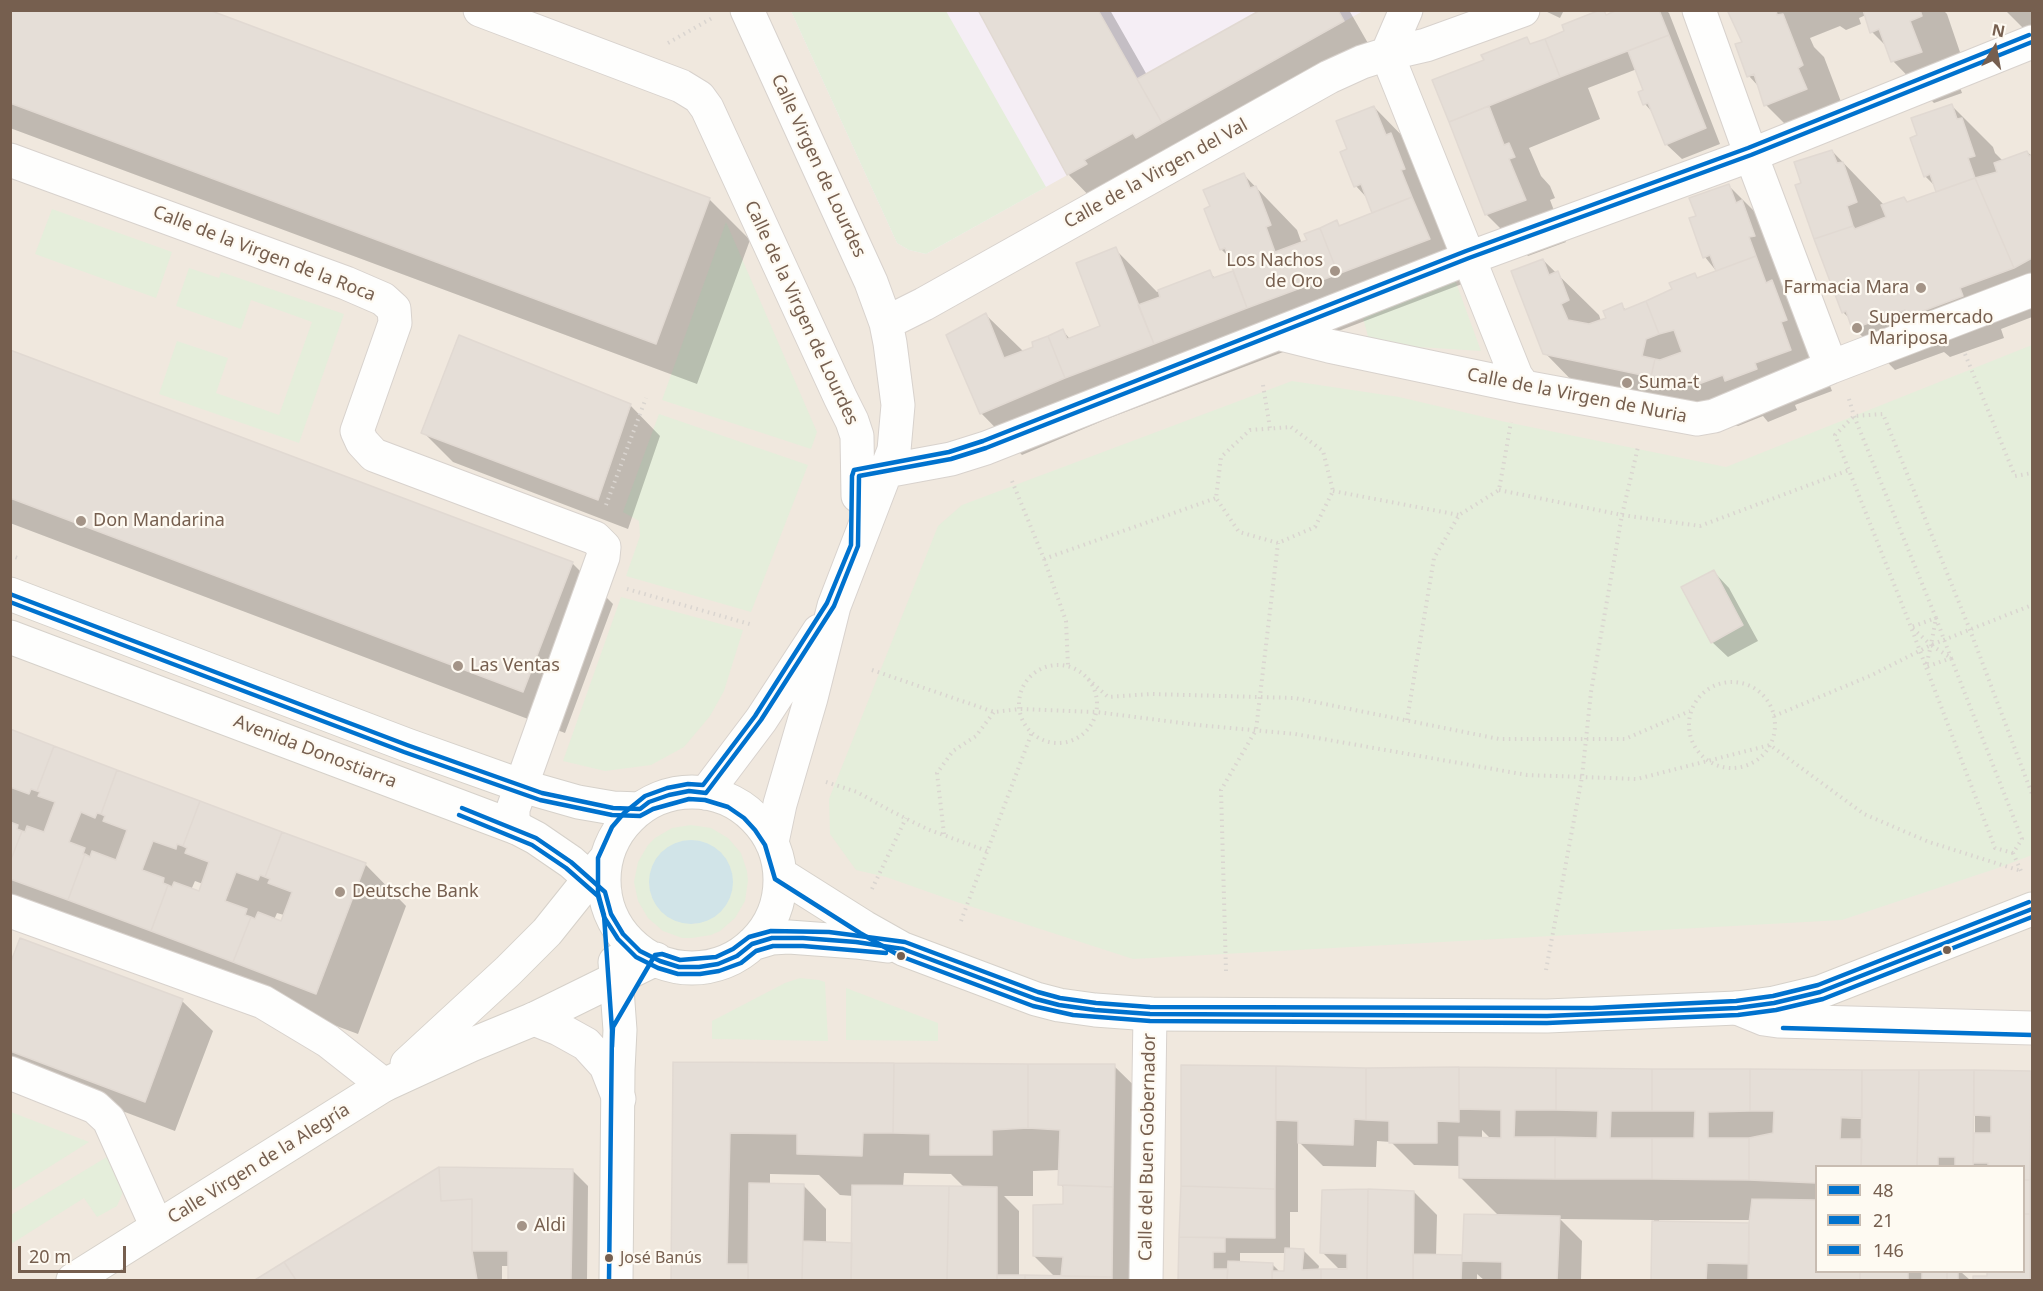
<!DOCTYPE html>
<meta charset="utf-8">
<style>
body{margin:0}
#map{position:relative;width:2043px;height:1291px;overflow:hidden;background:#f8f5f0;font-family:"Noto Sans",sans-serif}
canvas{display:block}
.frame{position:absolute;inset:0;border:12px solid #765f4f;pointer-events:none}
.legend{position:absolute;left:1815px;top:1165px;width:210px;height:108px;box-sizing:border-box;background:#fefaf2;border:2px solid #c8bcb1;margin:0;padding:8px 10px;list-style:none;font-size:18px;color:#765f4f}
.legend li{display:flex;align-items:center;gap:12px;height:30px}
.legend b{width:30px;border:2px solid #c8bcb1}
.north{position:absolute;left:1965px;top:18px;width:60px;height:60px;-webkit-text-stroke:4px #fefaf2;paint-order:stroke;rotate:11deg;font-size:16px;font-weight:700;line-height:24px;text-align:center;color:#765f4f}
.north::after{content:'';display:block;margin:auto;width:21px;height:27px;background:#765f4f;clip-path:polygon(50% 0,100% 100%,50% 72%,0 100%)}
.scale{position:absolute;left:18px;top:1246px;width:108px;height:27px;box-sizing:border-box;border:3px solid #765f4f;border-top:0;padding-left:8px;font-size:18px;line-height:21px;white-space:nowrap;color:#765f4f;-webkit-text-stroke:4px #fefaf2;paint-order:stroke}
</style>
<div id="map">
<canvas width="2043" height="1291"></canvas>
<div class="frame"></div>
<ul class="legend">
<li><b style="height:8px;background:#0072ce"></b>48</li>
<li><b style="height:8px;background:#0072ce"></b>21</li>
<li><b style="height:8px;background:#0072ce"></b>146</li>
</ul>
<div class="north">N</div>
<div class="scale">20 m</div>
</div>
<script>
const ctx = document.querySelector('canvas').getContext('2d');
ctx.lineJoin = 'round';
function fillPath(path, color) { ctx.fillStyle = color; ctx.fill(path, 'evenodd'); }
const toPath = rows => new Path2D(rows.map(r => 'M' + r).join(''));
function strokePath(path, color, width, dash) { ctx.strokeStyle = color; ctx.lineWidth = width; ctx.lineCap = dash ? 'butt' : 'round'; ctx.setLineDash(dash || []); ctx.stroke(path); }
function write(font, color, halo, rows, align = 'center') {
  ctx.font = font + ' "Noto Sans",sans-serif'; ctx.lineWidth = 4.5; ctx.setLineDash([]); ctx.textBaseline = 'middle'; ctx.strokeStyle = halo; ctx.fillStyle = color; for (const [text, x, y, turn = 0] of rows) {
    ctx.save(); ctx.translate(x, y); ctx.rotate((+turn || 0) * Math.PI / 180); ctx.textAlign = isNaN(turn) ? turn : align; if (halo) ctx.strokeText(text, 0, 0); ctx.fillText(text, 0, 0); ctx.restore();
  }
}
fillPath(toPath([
 [10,11,2032,11,2032,1280,11,1280],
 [1816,1166,2024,1166,2024,1272,1816,1272]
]), '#f0e8de');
fillPath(toPath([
 [791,11,1363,11,1136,138,1132,133,1085,160,1087,164,926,254,909,250,897,243]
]), '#f5eef5');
fillPath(toPath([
 [791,11,946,11,1046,187,926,254,909,250,897,243],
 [52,209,172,252,156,298,35,254],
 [726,222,817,432,811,449,662,400],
 [189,268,219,278,221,272,344,314,299,443,159,394,177,341,228,358,216,393,279,415,312,322,251,300,241,329,176,306],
 [1454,277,1481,351,1370,344,1362,314],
 [2032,345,2032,855,1998,868,1842,920,1133,959,957,902,886,877,856,870,830,834,829,799,938,526,962,505,1292,381,1399,397,1501,421,1726,467],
 [659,414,808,465,751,612,626,576,640,536,639,521,623,512],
 [621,597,743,630,724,691,710,716,684,747,651,765,605,771,563,761],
 [691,825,711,828,728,838,741,853,747,871,748,881,745,901,735,918,720,931,711,935,692,938,682,938,663,931,648,918,638,901,634,882,638,862,648,845,655,838,672,828],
 [649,884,720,912,708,920,694,924,659,908,652,897],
 [800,978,819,980,825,982,828,1041,712,1039,712,1021,785,983],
 [846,988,938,1023,938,1041,846,1040],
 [11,1112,89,1142,11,1191],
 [110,1155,123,1192,117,1206,97,1217,84,1198,11,1244,11,1215]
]), '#e5eedb');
fillPath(toPath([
 '649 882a42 42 0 1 1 84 0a42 42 0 1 1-84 0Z'
]), '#d1e4e8');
fillPath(toPath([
 [10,10,709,199,750,240,697,384,10,128],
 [979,10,1110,10,1147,75,1259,12,1258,10,1349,10,1373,52,1098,205,1068,174],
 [1543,10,1564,10,1560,18],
 [1621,10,1666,10,1669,13,1720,144,1682,159,1666,144,1654,114,1645,104,1645,91,1637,69,1588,88,1600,119,1529,148,1541,176,1550,186,1555,198,1550,200,1566,242,1528,256,1487,215,1434,81,1486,61,1526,39,1532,45,1566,32,1603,11,1608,16],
 [1730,10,1943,10,1947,14,1962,58,1951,62,1962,93,1934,103,1893,61,1888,48,1872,32,1866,15,1859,18,1861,24,1846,30,1840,26,1810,38,1814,47,1824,57,1843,107,1807,146,1766,105,1760,88,1749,76,1744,42],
 [2032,10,2032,37,2006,11],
 [1951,105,1993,147,1995,153,2003,161,2027,152,2032,156,2032,317,2001,329,2004,338,1950,357,1944,352,1895,370,1854,328,1850,319,1843,312,1803,184,1832,151,1884,205,1904,198,1909,203,1938,193,1936,187,1925,176,1919,136],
 [1374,107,1415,149,1470,281,1107,419,1022,455,981,413,986,315,1024,352,1063,331,1070,339,1102,327,1115,249,1157,292,1209,272,1216,279,1235,272,1230,258,1221,249,1212,207,1244,175,1297,230,1302,244,1337,222,1341,227,1374,214,1367,198,1356,186,1349,150],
 [1728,185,1770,227,1832,391,1795,405,1797,410,1768,422,1763,416,1738,426,1586,395,1545,353,1543,260,1599,315,1601,321,1608,319,1621,305,1626,310,1673,290,1695,275,1698,279,1717,272,1705,257,1698,216],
 [10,352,572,563,613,604,565,733,10,523],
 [630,405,660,436,628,529,453,462,423,432],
 [1714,572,1729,588,1758,641,1728,657,1712,642],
 [10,731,365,864,406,906,358,1034,10,904],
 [195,881,203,884,199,893,191,890],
 [277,913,284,915,281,923,274,920],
 [10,968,182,1001,213,1031,175,1131,14,1070,10,1067],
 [674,1064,1114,1066,1156,1107,1135,1280,672,1280],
 [1060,1170,1060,1184,1065,1189,1064,1206,1034,1256,1056,1278,1019,1277,1019,1211,1004,1196,1033,1196,1033,1171],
 [904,1173,951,1174,965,1188,903,1187],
 [770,1174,819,1175,840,1195,854,1196,853,1247,826,1243,826,1209,803,1185,770,1185],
 [1183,1067,2030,1073,2032,1075,2032,1280,1975,1280,1975,1278,1989,1277,1989,1272,2024,1272,2024,1166,1816,1166,1816,1272,1961,1272,1970,1280,1653,1280,1654,1220,1560,1219,1582,1241,1581,1280,1484,1280,1477,1274,1477,1280,1180,1280],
 [1972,1112,1975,1115,1975,1140,1972,1140],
 [1833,1115,1863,1116,1863,1119,1833,1118],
 [1482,1130,1491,1139,1482,1139],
 [1298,1141,1323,1166,1376,1167,1377,1141,1391,1142,1414,1165,1460,1166,1460,1177,1499,1216,1463,1259,1461,1257,1436,1256,1437,1215,1414,1192,1322,1252,1338,1268,1347,1268,1347,1271,1318,1271,1319,1266,1303,1250,1290,1249,1290,1212,1298,1212],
 [1659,1220,1751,1220,1750,1224,1659,1223],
 [1240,1253,1287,1253,1286,1273,1280,1272,1272,1264,1240,1263],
 [572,1170,588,1186,587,1280,509,1280,509,1266,502,1266,502,1280,258,1280,284,1263]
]), '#0003');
const building = toPath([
 [10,10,209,10,710,198,656,344,10,103,10,10],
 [978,10,1098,10,1162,123,1136,138,1133,133,1084,160,1087,164,1067,175,978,10],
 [1256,10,1338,10,1344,21,1162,123,1137,79,1257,12,1256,10],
 [1600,10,1604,10,1606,15,1617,10,1659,10,1669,35,1560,77,1545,39,1564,31,1562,25,1600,10],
 [1733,10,1776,10,1777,15,1783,14,1803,65,1798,68,1807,89,1764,106,1754,74,1747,77,1735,44,1742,42,1728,12,1733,10],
 [1863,10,1920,10,1922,16,1910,21,1922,52,1891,62,1879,29,1870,33,1863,10],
 [1669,35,1706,128,1665,145,1648,103,1643,105,1638,92,1643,90,1628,51,1669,35],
 [1527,37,1530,44,1545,39,1560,77,1449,122,1432,80,1484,60,1481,55,1527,37],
 [1952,104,1957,119,1962,118,1975,156,1968,158,1975,178,1936,192,1930,174,1924,177,1910,138,1917,135,1911,118,1952,104],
 [1374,106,1386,135,1391,133,1405,169,1401,170,1412,197,1372,213,1361,184,1354,187,1340,152,1347,149,1336,121,1374,106],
 [1489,106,1504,145,1509,143,1515,157,1509,159,1526,200,1485,215,1449,122,1489,106],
 [1832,150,1837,163,1843,162,1857,202,1847,206,1853,226,1814,239,1795,185,1801,183,1794,162,1832,150],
 [2027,151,2029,156,2032,154,2032,258,2014,268,1975,178,1997,172,1994,163,2027,151],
 [1244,173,1250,188,1256,186,1271,225,1266,227,1275,252,1307,240,1304,234,1320,228,1338,274,1247,308,1225,248,1220,250,1204,209,1210,206,1203,190,1244,173],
 [1975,178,2014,268,1960,288,1963,296,1907,317,1905,310,1852,329,1846,311,1842,313,1814,239,1853,226,1855,229,1886,217,1881,205,1904,197,1907,202,1975,178],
 [1729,184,1736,203,1742,200,1755,236,1749,237,1756,256,1716,271,1710,255,1703,258,1689,218,1696,216,1689,198,1729,184],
 [1412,197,1430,239,1338,274,1320,228,1337,220,1339,226,1412,197],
 [1116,247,1154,344,1065,378,1048,336,1063,329,1067,339,1100,326,1076,263,1116,247],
 [1756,256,1766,283,1772,280,1787,320,1781,322,1791,350,1755,363,1757,369,1725,381,1723,375,1696,385,1651,377,1655,359,1660,360,1682,352,1674,330,1659,334,1646,301,1672,289,1669,283,1695,273,1697,278,1756,256],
 [1543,259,1549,275,1558,271,1569,300,1561,304,1568,320,1589,324,1606,318,1603,311,1622,303,1624,310,1646,301,1659,334,1646,339,1642,356,1655,359,1651,377,1543,354,1511,271,1543,259],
 [1210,270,1213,278,1233,271,1247,308,1154,344,1138,305,1160,297,1158,290,1210,270],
 [986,313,1004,358,1033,347,1032,342,1048,336,1065,378,980,414,946,335,986,313],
 [459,335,631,404,598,500,421,433,459,335],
 [10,350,573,562,523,692,10,498,10,350],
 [1714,570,1743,625,1711,643,1681,587,1714,570],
 [10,729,54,746,37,791,31,789,29,794,10,787,10,729],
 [54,746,117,770,101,814,97,813,95,818,81,812,69,842,85,848,83,854,85,854,68,900,10,879,10,862,22,831,25,832,27,826,44,832,55,802,38,796,40,792,37,791,54,746],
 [117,770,200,801,183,846,177,844,176,849,153,841,142,870,164,878,163,883,168,885,151,931,68,900,85,854,90,857,92,851,116,860,127,830,103,821,105,816,101,814,117,770],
 [200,801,282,832,265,877,260,875,258,880,236,872,225,901,247,909,245,915,251,917,233,962,151,931,168,885,172,887,174,882,199,891,209,862,185,853,187,848,183,846,200,801],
 [10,822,18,825,17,829,22,831,10,862,10,822],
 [282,832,366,863,316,994,233,962,251,917,255,919,258,912,281,921,292,892,268,883,270,879,265,877,282,832],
 [20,938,183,999,145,1102,10,1051,10,964,20,938],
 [673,1062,894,1063,893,1133,863,1133,862,1156,797,1154,797,1134,730,1133,727,1264,748,1264,748,1280,671,1280,673,1062],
 [894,1063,1028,1064,1028,1128,992,1130,992,1155,930,1155,930,1134,893,1133,894,1063],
 [1028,1064,1115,1064,1113,1187,1058,1185,1060,1130,1028,1128,1028,1064],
 [1181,1065,1276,1066,1275,1189,1181,1186,1181,1065],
 [1276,1066,1366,1068,1366,1120,1354,1119,1353,1145,1298,1143,1298,1121,1276,1120,1276,1066],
 [1459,1067,1556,1068,1556,1110,1515,1110,1514,1137,1555,1137,1555,1179,1459,1178,1459,1137,1501,1138,1501,1110,1459,1109,1459,1067],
 [1459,1067,1459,1122,1437,1121,1437,1143,1389,1143,1389,1121,1366,1120,1366,1068,1459,1067],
 [1556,1068,1652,1069,1652,1111,1611,1111,1610,1138,1652,1138,1652,1179,1555,1179,1555,1137,1597,1138,1598,1111,1556,1110,1556,1068],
 [1652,1069,1750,1069,1750,1111,1708,1112,1708,1138,1749,1138,1749,1180,1652,1179,1652,1138,1694,1138,1695,1111,1652,1111,1652,1069],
 [1750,1069,1862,1070,1862,1118,1841,1117,1840,1139,1862,1139,1861,1166,1816,1166,1816,1183,1749,1180,1749,1138,1773,1133,1774,1111,1750,1111,1750,1069],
 [1862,1070,1919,1070,1917,1166,1861,1166,1862,1070],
 [1919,1070,1974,1070,1973,1166,1955,1166,1955,1157,1938,1157,1938,1166,1917,1166,1919,1070],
 [1974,1070,2031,1071,2030,1180,2024,1180,2024,1166,1988,1166,1988,1163,1973,1163,1974,1133,1991,1133,1991,1116,1974,1115,1974,1070],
 [439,1167,573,1169,571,1280,508,1280,508,1251,472,1251,472,1199,441,1201,439,1167],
 [439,1167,441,1201,472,1199,472,1251,477,1280,296,1280,284,1262,439,1167],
 [2024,1180,2030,1180,2030,1214,2024,1214,2024,1180],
 [749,1183,804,1184,802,1280,748,1280,749,1183],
 [852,1185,949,1186,947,1280,851,1280,852,1185],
 [1063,1185,1113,1187,1112,1277,1061,1276,1063,1257,1033,1256,1033,1205,1063,1204,1063,1185],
 [949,1186,997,1187,997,1280,947,1280,949,1186],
 [1181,1186,1275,1189,1275,1238,1179,1237,1181,1186],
 [1368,1189,1414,1191,1413,1280,1367,1280,1368,1189],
 [1368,1189,1367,1280,1321,1280,1321,1269,1347,1269,1347,1254,1320,1253,1322,1190,1368,1189],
 [1752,1199,1816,1200,1816,1272,1860,1272,1860,1280,1748,1280,1749,1223,1752,1199],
 [1464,1214,1560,1216,1557,1280,1502,1280,1502,1262,1462,1261,1464,1214],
 [2024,1214,2030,1214,2030,1280,1973,1280,1973,1276,1987,1276,1987,1272,2024,1272,2024,1214],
 [1652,1221,1749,1223,1749,1264,1707,1263,1706,1280,1651,1280,1652,1221],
 [1179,1237,1225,1238,1225,1252,1213,1252,1213,1269,1228,1269,1227,1280,1178,1280,1179,1237],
 [803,1241,852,1243,851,1280,802,1280,803,1241],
 [1285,1248,1304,1249,1302,1270,1321,1269,1321,1280,1272,1280,1272,1271,1284,1271,1285,1248],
 [1413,1254,1462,1255,1461,1280,1413,1280,1413,1254],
 [1228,1261,1273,1263,1272,1280,1227,1280,1228,1261],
 [284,1262,296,1280,255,1280,284,1262],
 [1860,1272,1908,1272,1908,1280,1860,1280,1860,1272],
 [1922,1272,1947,1272,1947,1280,1922,1280,1922,1272],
 [1947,1272,1958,1272,1958,1280,1947,1280,1947,1272],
 [997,1275,1025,1275,1025,1280,997,1280,997,1275],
 [1025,1275,1112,1277,1112,1280,1025,1280,1025,1275]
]);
fillPath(building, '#e5ded7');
strokePath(building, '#e1d9d2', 1.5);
const street = toPath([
 [480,10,681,86,699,97,707,108,840,397,852,421,857,436,858,496],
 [747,10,871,282,886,323,890,343,898,405,894,450,834,606,811,698,780,804,772,842],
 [1699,10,1751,155,1831,367],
 [1387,54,1516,376,1524,387],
 [1387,54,1406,10],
 [10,160,346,283,383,299,394,309,395,323,357,431,362,442,374,455,595,538,604,547,603,557,513,809,513,819,517,828],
 [886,323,924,304,1329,77,1362,62,1387,54,1426,45,1523,10],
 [1281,334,1329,346,1524,387,1697,419,1714,416,1831,367,2032,290],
 [859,476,951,459,986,448,1469,258,1751,155,2032,42],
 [706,793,761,720,819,631],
 [10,911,263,1002,328,1041,384,1085],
 [1737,1008,1764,1019,1778,1021,2032,1028],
 [534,1019,559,1029,586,1044,606,1066,619,1099],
 [10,1073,95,1107,109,1120,157,1227],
 [1146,1280,1150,1014]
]);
const secondary = toPath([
 [10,594,407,745,522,786,578,802,613,808,640,809],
 [10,637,517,828,536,838,571,862,605,892],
 '604 880a88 88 0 1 1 176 0a88 88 0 1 1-176 0Z',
 [780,874,864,927,903,949,1036,999,1059,1005,1095,1010,1150,1014,1547,1016,1737,1008,1774,1003,1820,992,2032,909],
 [752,944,772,938,789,937,856,942,887,946],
 [615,962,620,1030,618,1070,616,1280],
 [407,1064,508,971,547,932,603,862],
 [73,1280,384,1085,471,1045,534,1019,656,959]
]);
strokePath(street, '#d8d2cd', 35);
strokePath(secondary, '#d6d1ca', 35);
strokePath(toPath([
 [668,43,714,17],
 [1965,354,2015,476,2032,473],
 [1263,385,1270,428],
 [1849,399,1854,416,1936,618,1931,645,1951,658,2022,839,2013,853,2021,871],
 [1291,427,1323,451,1333,491,1315,527,1278,543,1239,532,1216,498,1221,457,1250,430,1291,427],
 [1012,481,1044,559,1066,621,1068,666],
 [1499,490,1622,515,1700,526,1849,470],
 [1333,491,1459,515],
 [606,505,646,398],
 [10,555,20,559],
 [1044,559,1216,498],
 [627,589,753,625],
 [1936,618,1951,658,1926,667,1911,627,1936,618],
 '1019 704a39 39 0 1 1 78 0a39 39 0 1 1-78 0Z',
 [872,670,994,712,1020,709,1096,712,1198,725,1295,734,1527,775,1637,779,1770,745,1864,814,1929,842,2021,871],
 [1088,679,1108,697,1151,694,1295,698,1499,739,1625,739,1690,711],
 '1689 725a43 43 0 1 1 86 0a43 43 0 1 1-86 0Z',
 [1774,716,1872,675,1931,645,2032,605],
 [1407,720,1434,558,1459,515,1499,490,1511,422],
 [826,782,857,792,891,811,927,829,987,851],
 [944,834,937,773,953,751,976,736,994,712],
 [2013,853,1995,848,1926,667,1931,645,1911,627,1835,435,1854,416,1883,414,1970,630,2032,794],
 [872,889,906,818],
 [961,921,1032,732],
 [1546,970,1582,777,1591,692,1622,515,1638,447],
 [1226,971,1221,790,1256,730,1278,543]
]), '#dad5d0', 4, [1.5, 4.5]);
strokePath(street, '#fefefd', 33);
strokePath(secondary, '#fefefd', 33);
strokePath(toPath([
 [10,594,407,745,542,793,613,808,640,809,649,802,669,795,689,791,706,793,761,720,834,606,858,546,859,476,951,459,986,448,1469,258,1751,155,2032,42],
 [462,808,536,838,571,862,605,892,611,914,623,934,640,951,660,961,679,967,699,967,718,964,737,956,752,944,772,938,803,938,856,942,903,949,1036,999,1059,1005,1095,1010,1150,1014,1547,1016,1737,1008,1774,1003,1820,992,2032,909]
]), '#0072ce', 4.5);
strokePath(toPath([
 [10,602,404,752,540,800,612,815,640,816,653,809,689,799,705,800,728,807,744,818,755,830,765,845,775,879,860,933,900,956,1033,1006,1073,1015,1150,1021,1547,1023,1738,1015,1776,1010,1823,999,2032,917],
 [459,815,532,845,566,868,598,896,604,917,618,939,636,957,658,968,678,974,700,974,719,971,741,963,756,951,773,946,803,946,886,953],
 [1783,1028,2032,1035]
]), '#0072ce', 4.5);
strokePath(toPath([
 [612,1047,613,1027,655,955,662,954,680,960,716,957,733,949,749,937,771,931,829,932,905,942,1038,992,1060,998,1096,1003,1150,1007,1592,1008,1736,1001,1773,996,1818,985,2029,902],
 [609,1280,612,1030,604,915,598,893,598,858,612,827,624,813,645,796,667,788,688,784,703,785,755,716,827,603,851,545,852,476,854,470,949,452,983,441,1466,251,1748,148,2029,35]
]), '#0072ce', 4.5);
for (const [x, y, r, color] of [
 [1335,271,6,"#a49487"],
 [1921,288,6,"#a49487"],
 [1857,328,6,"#a49487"],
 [1627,383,6,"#a49487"],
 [81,521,6,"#a49487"],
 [458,666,6,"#a49487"],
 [340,892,6,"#a49487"],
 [1947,950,5,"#765f4f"],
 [901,956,5,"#765f4f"],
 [522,1226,6,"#a49487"],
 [609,1258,5,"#765f4f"]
]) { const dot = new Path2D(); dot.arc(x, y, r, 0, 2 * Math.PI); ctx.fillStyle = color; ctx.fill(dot); strokePath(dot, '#fefaf2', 2); }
write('16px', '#765f4f', '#fefaf2', [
 ["José Banús",620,1258]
], 'left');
write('18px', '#765f4f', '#fefaf2', [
 ["Calle Virgen de Lourdes",818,166,65],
 ["Calle de la Virgen del Val",1156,174,-29],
 ["Calle de la Virgen de la Roca",264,254,21],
 ["Calle de la Virgen de Lourdes",801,313,65],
 ["Calle de la Virgen de Nuria",1577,396,11],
 ["Avenida Donostiarra",315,752,21],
 ["Calle del Buen Gobernador",1148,1147,-89],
 ["Calle Virgen de la Alegría",259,1164,-32]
]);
write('18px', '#765f4f', '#fefaf2', [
 ["Los Nachos",1323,261,"right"],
 ["de Oro",1323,282,"right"],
 ["Farmacia Mara",1909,288,"right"],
 ["Supermercado",1869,318],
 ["Mariposa",1869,339],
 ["Suma-t",1639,383],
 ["Don Mandarina",93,521],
 ["Las Ventas",470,666],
 ["Deutsche Bank",352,892],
 ["Aldi",534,1226]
], 'left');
</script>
